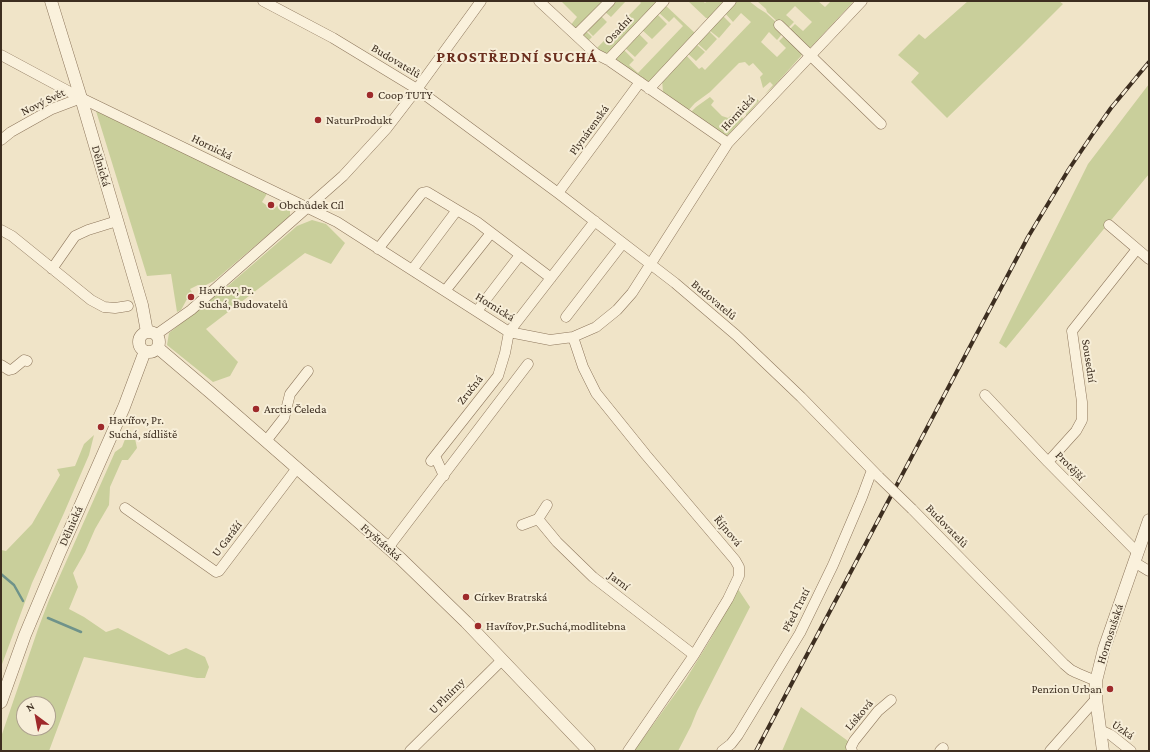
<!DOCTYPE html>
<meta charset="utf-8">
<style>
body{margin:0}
#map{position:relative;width:1150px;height:752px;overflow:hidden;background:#f0e4c8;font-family:"Crimson Pro",serif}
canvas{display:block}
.frame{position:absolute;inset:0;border:2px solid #3d2e20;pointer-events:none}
.north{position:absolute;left:16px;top:696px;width:40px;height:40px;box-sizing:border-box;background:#f7eed8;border:1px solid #ada18e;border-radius:50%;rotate:328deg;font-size:11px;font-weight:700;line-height:16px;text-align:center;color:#3d2e20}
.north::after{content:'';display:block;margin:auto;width:14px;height:18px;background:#9e2a2b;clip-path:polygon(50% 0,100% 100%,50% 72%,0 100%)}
</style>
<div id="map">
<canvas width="1150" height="752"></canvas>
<div class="frame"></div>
<div class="north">N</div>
</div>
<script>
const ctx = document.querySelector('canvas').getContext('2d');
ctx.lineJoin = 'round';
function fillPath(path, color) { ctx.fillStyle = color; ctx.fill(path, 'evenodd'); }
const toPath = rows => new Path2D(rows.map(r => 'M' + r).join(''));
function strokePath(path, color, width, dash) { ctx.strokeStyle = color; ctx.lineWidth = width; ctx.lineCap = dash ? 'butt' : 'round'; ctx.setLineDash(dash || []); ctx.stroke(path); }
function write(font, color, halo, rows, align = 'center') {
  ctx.font = font + ' "Crimson Pro",serif'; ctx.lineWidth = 4; ctx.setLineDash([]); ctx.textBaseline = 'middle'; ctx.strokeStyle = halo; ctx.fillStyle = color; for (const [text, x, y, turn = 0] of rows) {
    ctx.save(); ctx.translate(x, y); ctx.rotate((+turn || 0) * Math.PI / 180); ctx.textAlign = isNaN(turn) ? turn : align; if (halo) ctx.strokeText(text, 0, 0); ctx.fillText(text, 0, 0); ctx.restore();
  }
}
fillPath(toPath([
 [561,1,606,1,576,29,570,26,577,17],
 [613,1,626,1,611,17,604,11],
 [639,1,658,1,659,2,613,52,607,56,604,56,596,51,580,38,581,35,585,30,592,37,587,42,595,50,641,3],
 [688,1,703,1,705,3,707,1,727,1,710,18,706,18],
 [735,1,749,1,758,8,766,13,778,24,782,34,778,39,777,40,769,32,761,42,777,57,786,48,779,41,784,36,802,54,801,56,775,85,765,94,773,85,770,82,763,88,760,77,763,74,753,63,749,66,745,62,739,63,710,92,695,103,687,112,665,98,663,92,662,80,685,54,699,69,702,67,705,70,751,22,741,13,733,22,724,12],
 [757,1,818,1,825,7,831,1,854,1,811,47,808,48,789,30,795,24,803,31,812,22,795,6,786,15,794,22,788,28,779,23,767,12,766,9],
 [968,1,1059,1,1063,4,1020,47,947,118,911,82,919,73,898,55,919,34,925,39],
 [664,4,696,34,650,81,647,81,613,59,622,48,634,60,629,65,638,73,683,26,674,17,669,22,657,11],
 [656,13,667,24,652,39,641,29],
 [600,15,607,22,593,36,586,29],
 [723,16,731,24,719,38,709,30],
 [708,30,717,39,706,51,697,43],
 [638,33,648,43,635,57,624,47],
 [695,43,705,52,696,61,686,52],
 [1149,84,1149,174,1006,348,999,343,1088,164],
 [710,97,714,101,711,105,722,116,728,118,735,112,740,113,726,127,729,130,742,117,743,119,725,138,691,114,692,111,696,107],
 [752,97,757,99,759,101,746,116,746,114,757,102,754,99,744,110,742,108,742,105],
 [96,111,268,192,262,202,273,210,283,200,289,206,290,211,290,216,214,281,200,288,198,285,190,289,193,294,187,299,181,310,177,312,171,274,147,276],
 [312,220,326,224,345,243,331,264,305,253,206,329,238,362,230,376,213,382,167,345,169,333,229,285,297,226],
 [129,429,134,434,137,448,128,460,122,460,110,487,109,505,95,529,85,552,73,573,78,587,69,609,84,617,106,632,118,628,169,655,186,648,205,657,209,667,205,678,197,678,84,657,49,751,1,751,1,737,38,629,49,600,115,452,122,447],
 [24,704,48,704,48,728,24,728],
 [94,435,89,455,64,513,32,583,1,667,1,550,6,551,32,524,60,475,57,469,75,466,84,444],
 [738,589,750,607,697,711,691,726,678,751,634,751,686,679,710,640],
 [801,707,848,741,849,751,782,751]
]), '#c9cf9b');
strokePath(toPath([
 [1,574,14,585,23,601],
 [48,618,81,632]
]), '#6f938a', 2.5);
const minor = toPath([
 [263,1,333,38,417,89,558,193,675,283,736,335,801,397,879,477],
 [539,1,596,54,608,60,728,143],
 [779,25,881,124],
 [576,35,610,1],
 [1,55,81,98,337,222,509,332,550,340,573,337,596,327,617,310,632,293,728,143,862,1],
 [608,60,664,1],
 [649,89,731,1],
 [1,140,11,132,52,109,81,98],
 [558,193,640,82],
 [1109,225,1149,259],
 [1,230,12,236,91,300,104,307,115,308,128,306],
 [378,249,422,193,427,192,477,222,551,278],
 [52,269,75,236,88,230,117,221],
 [412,270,457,210],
 [445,291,491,233],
 [477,311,520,255],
 [566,317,623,243],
 [157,334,191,310,343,176,387,128,417,89,481,1],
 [573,337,583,367,596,393,646,455,735,560,739,567,739,576,728,599,694,655,628,751],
 [1,365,9,370,13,369,24,360,27,361],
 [985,395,1048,462,1138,553],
 [266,441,284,418,290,394,308,371],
 [435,456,444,476],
 [431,461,498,376,505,353,509,332,595,221],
 [1048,462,1076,431,1082,420,1082,402,1072,331,1137,249],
 [125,508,216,572,219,571,297,468],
 [912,509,1064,664,1071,670,1077,673,1096,681],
 [538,519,557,542,593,577,694,655],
 [522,525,538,519,547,505],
 [388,548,528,364],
 [1134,562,1149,571],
 [1100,730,1111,735,1131,751],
 [410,751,502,660],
 [722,751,731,744,738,735,800,633,833,565,862,497,872,470],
 [852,751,851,747,854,741,878,711,891,700],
 [940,751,943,748],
 [1050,751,1096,699]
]);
const tertiary = toPath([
 [51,1,81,98,142,305,147,332],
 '139 342a10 10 0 1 1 20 0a10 10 0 1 1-20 0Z',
 [158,348,211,393,401,559,466,622,589,751],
 [1,702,25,635,59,554,124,407,145,351],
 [1103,751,1096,699,1096,681,1104,649,1149,520]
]);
strokePath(minor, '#8d765c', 11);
strokePath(tertiary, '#8d765c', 13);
strokePath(minor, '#faf1dc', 10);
strokePath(tertiary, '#faf1dc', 12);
const rail = toPath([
 [756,751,1028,237,1069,169,1092,135,1111,108,1149,62]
]);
strokePath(rail, '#3d2e20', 4);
strokePath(rail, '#f7eed8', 2.5, [8]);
const minorBridge = toPath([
 [879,477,912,509]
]);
strokePath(minorBridge, '#8d765c', 11, []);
strokePath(minorBridge, '#faf1dc', 10);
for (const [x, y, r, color] of [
 [370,95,4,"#9e2a2b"],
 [318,120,4,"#9e2a2b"],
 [271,205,4,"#9e2a2b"],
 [191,297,4,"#9e2a2b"],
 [256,409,4,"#9e2a2b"],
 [101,427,4,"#9e2a2b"],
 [466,597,4,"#9e2a2b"],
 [478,626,4,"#9e2a2b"],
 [1110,689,4,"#9e2a2b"]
]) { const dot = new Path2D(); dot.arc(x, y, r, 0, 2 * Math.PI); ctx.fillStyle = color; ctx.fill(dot); strokePath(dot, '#f7eed8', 1.5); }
write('12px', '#3d2e20', '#f7eed8', [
 ["Osadní",618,30,-47],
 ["Budovatelů",396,61,31],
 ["Nový Svět",43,102,-26],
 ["Hornická",738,113,-47],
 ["Plynárenská",589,130,-54],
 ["Hornická",212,147,26],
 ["Dělnická",101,166,74],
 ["Budovatelů",714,300,40],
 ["Hornická",495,307,32],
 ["Sousední",1089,361,81],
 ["Zručná",470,390,-52],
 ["Protější",1070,466,46],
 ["Dělnická",71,526,-66],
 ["Budovatelů",947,526,46],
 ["Říjnová",728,531,50],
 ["U Garáží",227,539,-53],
 ["Fryštátská",381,542,41],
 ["Jarní",619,581,37],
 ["Před Tratí",796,610,-63],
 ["Hornosušská",1110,634,-72],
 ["U Plnírny",447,696,-45],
 ["Lísková",859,715,-50],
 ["Úzká",1123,730,35]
]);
write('12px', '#3d2e20', '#f7eed8', [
 ["Coop TUTY",378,95],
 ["NaturProdukt",326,120],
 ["Obchůdek Cíl",279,205],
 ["Havířov, Pr.",199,290],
 ["Suchá, Budovatelů",199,304],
 ["Arctis Čeleda",264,409],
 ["Havířov, Pr.",109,420],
 ["Suchá, sídliště",109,434],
 ["Církev Bratrská",474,597],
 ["Havířov,Pr.Suchá,modlitebna",486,626],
 ["Penzion Urban",1102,689,"right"]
], 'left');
ctx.letterSpacing = '1px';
write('bold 16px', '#6b2e1e', '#f7eed8', [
 ["PROSTŘEDNÍ SUCHÁ",517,57]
]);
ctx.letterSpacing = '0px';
</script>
